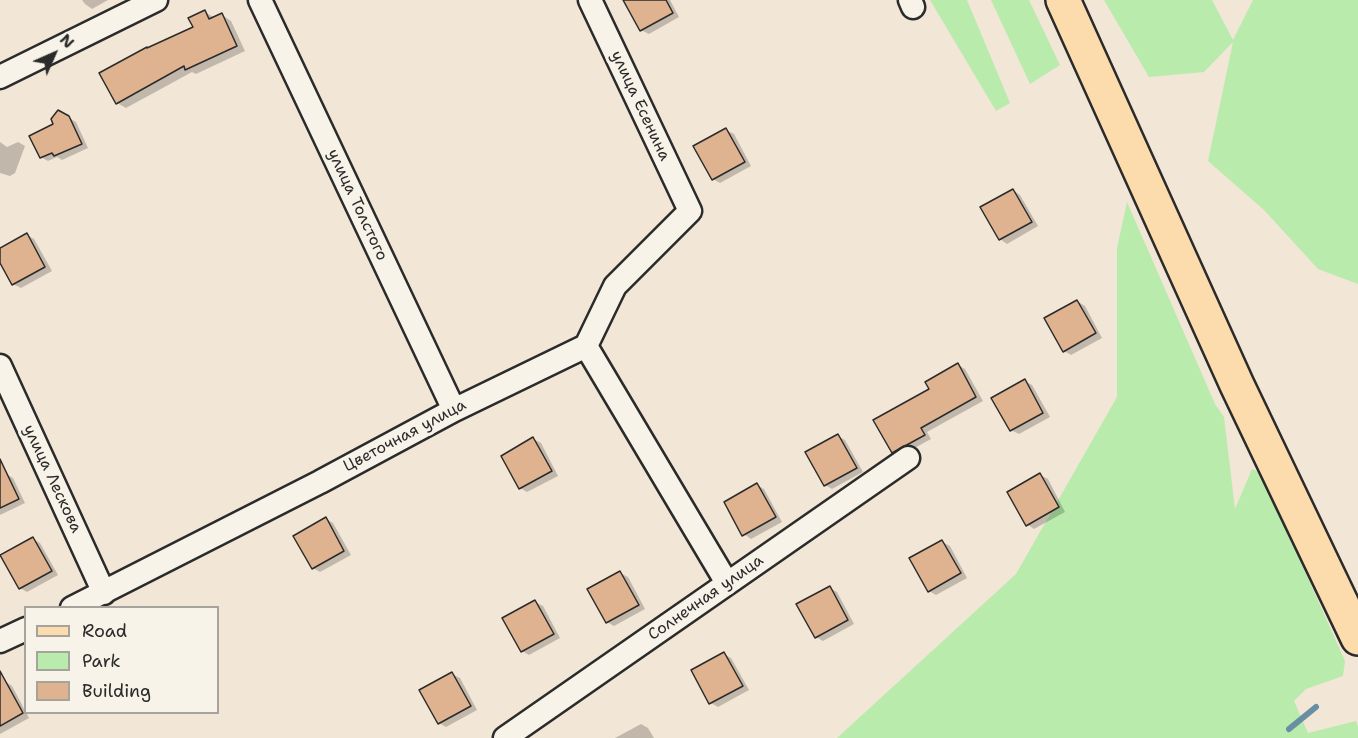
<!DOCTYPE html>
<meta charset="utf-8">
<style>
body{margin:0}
#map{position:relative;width:1358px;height:738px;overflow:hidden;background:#f2e6d6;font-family:"Shantell Sans",sans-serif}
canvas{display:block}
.legend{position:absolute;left:24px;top:606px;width:195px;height:108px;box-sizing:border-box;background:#f7f3e8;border:2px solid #a5a39c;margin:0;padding:8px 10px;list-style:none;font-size:18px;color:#2b2b2b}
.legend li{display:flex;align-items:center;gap:12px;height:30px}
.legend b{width:30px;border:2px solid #a5a39c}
.north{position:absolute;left:24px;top:24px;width:60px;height:60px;-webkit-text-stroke:4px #f7f3e8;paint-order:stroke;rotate:45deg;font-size:16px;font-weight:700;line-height:24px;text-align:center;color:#2b2b2b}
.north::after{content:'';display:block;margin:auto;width:21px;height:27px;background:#2b2b2b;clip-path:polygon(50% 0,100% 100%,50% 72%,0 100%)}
</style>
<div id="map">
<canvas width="1358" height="738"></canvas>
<ul class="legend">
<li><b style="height:8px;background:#fcdcac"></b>Road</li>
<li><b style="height:16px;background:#b9ebac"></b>Park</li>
<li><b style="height:16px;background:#dfb38f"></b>Building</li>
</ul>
<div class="north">N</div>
</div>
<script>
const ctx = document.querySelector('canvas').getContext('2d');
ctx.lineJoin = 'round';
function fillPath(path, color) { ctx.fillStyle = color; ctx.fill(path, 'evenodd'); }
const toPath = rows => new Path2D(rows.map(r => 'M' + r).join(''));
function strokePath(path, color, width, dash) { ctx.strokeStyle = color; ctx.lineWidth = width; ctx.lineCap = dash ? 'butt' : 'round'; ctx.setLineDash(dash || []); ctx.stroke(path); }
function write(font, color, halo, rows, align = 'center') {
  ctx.font = font + ' "Shantell Sans",sans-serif'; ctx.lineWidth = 6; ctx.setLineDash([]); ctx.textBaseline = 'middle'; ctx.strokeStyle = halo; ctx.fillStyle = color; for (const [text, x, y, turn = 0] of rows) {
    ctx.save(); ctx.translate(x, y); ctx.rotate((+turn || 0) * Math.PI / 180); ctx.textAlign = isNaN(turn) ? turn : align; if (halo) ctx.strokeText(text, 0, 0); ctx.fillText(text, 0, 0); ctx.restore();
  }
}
fillPath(toPath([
 [930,0,967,0,1010,103,996,111],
 [991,0,1029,0,1060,65,1030,84],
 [1104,0,1212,0,1233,40,1253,0,1358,0,1358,284,1318,269,1264,210,1208,161,1233,42,1204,72,1149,77],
 [1127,202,1215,404,1224,417,1235,509,1252,469,1261,473,1345,661,1343,676,1306,689,1294,701,1308,733,1356,721,1358,727,1358,738,837,738,1016,574,1117,397,1117,248]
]), '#b9ebac');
fillPath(toPath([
 [82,0,108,0,92,9,85,4],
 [624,0,670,0,679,17,649,34,641,30],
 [205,12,215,18,222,15,231,21,245,51,196,74,192,72,126,108,117,103,195,28],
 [59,112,76,122,88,148,62,160,57,157,48,161,41,157,55,125],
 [726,130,734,134,751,166,720,183,713,179],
 [0,142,7,147,18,142,25,146,15,173,10,176,0,173],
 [1013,190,1020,195,1038,226,1007,244,1000,239],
 [27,235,34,239,52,271,21,288,13,284,0,260,0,250],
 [1077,301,1085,306,1102,338,1071,355,1064,351],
 [958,365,965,369,983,401,927,432,931,439,900,456,893,452,931,389],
 [1024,381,1032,385,1050,417,1019,434,1011,430],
 [838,436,845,440,863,472,832,489,825,485],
 [533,439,541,443,558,476,527,492,520,488],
 [6,474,13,478,25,503,0,515,0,476],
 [1040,475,1048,479,1065,512,1034,529,1027,524],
 [757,485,764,489,782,522,751,539,744,534],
 [326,519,333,523,351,555,320,572,313,568],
 [33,539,40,543,58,575,27,592,20,588],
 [942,542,950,546,967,578,936,595,929,591],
 [620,573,628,577,645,609,614,626,607,622],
 [830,588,837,592,854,624,823,641,816,637],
 [535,602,543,606,560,638,529,655,522,651],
 [724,654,731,658,749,690,718,707,711,703],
 [452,674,460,678,477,710,446,727,439,723],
 [5,681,12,686,29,718,0,734,0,684],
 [641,724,648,728,654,738,615,738]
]), '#0003');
strokePath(toPath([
 [1289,729,1316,707]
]), '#688fa2', 6);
const building = toPath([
 [623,0,666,0,673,13,640,31,623,0],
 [205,10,209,19,222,13,237,46,185,70,184,66,116,104,99,73,147,47,147,48,193,27,188,18,205,10],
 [58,110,69,116,82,144,54,156,52,153,40,158,29,136,53,124,51,119,58,110],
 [726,128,745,162,712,180,693,146,726,128],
 [1013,189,1032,222,999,240,980,207,1013,189],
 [27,233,45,267,12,285,0,263,0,248,27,233],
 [1077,300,1096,333,1063,352,1044,318,1077,300],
 [958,363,976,397,921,428,925,435,892,453,873,420,929,389,925,382,958,363],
 [1025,379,1043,413,1010,431,991,398,1025,379],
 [838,434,857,468,824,486,805,452,838,434],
 [533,437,552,471,519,489,501,456,533,437],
 [0,459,19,499,0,508,0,459],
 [1040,473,1059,507,1026,526,1007,492,1040,473],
 [757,483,776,517,742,536,724,502,757,483],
 [326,517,344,551,312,569,293,536,326,517],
 [33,537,52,571,19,589,0,555,33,537],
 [942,540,961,573,928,592,909,558,942,540],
 [620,571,639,605,606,623,587,589,620,571],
 [830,586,848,620,815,638,796,604,830,586],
 [535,600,554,634,521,652,502,618,535,600],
 [724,652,743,686,709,704,691,670,724,652],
 [0,671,23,713,0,726,0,671],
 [452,672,471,706,438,724,419,690,452,672]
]);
fillPath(building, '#dfb38f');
strokePath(building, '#2b2b2b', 1.5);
const minor = toPath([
 [260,0,454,410],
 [910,0,913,7],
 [0,77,156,0],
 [586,346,727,583],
 [0,366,104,593],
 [72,608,320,482,454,410,586,346,615,286,690,211,590,0],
 [0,641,26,629],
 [505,738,908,458]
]);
const primary = toPath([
 [1063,0,1237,385,1358,638]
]);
strokePath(minor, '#2b2b2b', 27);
strokePath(primary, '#2b2b2b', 38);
strokePath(minor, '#f7f3e8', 22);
strokePath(primary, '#fcdcac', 33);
write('16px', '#2b2b2b', '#f7f3e8', [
 ["улица Есенина",640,106,65],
 ["улица Толстого",357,205,65],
 ["Цветочная улица",405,436,-28],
 ["улица Лескова",52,479,65],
 ["Солнечная улица",706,598,-35]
]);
</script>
